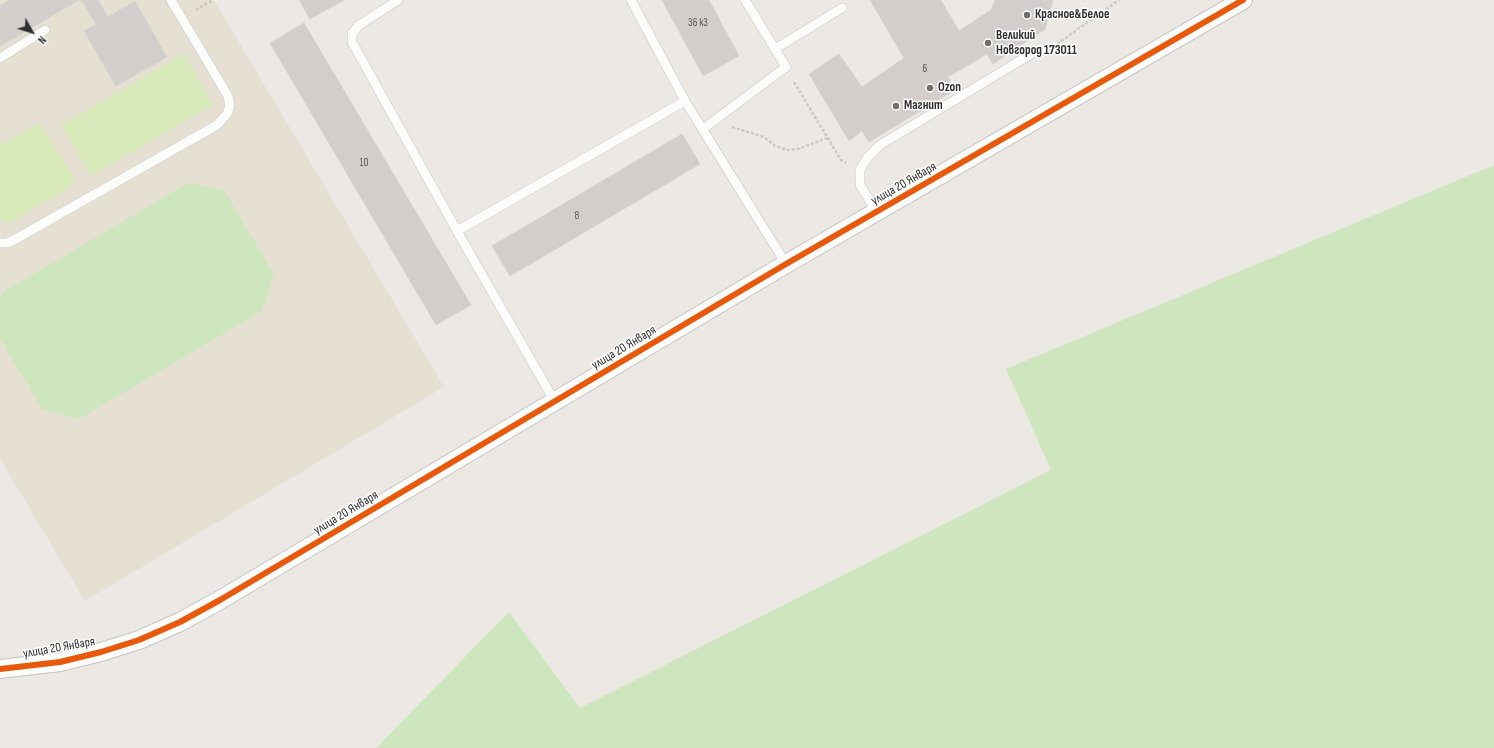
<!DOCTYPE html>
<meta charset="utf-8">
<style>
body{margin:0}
#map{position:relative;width:1494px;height:748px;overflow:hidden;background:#ece8e4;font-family:"Sofia Sans Condensed",sans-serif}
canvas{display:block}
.north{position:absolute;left:12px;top:12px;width:40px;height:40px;-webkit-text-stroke:3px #fff;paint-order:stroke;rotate:129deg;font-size:11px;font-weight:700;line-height:16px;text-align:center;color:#2e2e2e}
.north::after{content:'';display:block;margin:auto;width:14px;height:18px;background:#2e2e2e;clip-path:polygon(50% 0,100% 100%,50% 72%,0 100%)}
</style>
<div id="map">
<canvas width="1494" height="748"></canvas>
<div class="north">N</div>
</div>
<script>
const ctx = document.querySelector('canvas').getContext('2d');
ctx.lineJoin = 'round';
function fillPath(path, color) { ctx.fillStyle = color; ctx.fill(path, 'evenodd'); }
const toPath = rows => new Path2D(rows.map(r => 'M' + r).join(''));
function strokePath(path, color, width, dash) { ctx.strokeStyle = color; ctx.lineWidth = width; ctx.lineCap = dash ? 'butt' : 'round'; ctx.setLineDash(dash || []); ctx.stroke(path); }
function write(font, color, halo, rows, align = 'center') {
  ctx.font = font + ' "Sofia Sans Condensed",sans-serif'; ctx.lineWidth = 3; ctx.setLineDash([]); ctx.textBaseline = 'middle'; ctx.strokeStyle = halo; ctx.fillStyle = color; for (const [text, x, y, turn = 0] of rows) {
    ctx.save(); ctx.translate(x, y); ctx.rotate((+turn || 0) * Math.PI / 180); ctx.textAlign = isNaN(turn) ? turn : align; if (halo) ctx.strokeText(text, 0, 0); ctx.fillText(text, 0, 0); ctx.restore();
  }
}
fillPath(toPath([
 [0,0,214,0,444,387,85,601,0,459]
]), '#e6e0d3');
fillPath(toPath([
 [1494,165,1494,748,376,748,509,612,580,708,1051,470,1006,369],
 [188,183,224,190,274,274,262,311,79,419,42,409,0,339,0,300,3,292]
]), '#cee6be');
fillPath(toPath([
 [184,54,213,105,91,176,61,125],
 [39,124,44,130,73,176,74,181,70,187,11,222,3,221,0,218,0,145,35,125]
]), '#d9eabb');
const building = toPath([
 [10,0,79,0,0,46,0,6,10,0],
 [81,0,98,0,108,17,135,1,167,57,116,86,84,31,96,24,81,0],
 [299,0,344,0,310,19,299,0],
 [662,0,709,0,739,56,703,76,662,0],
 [870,0,941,0,959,31,991,10,995,0,1053,0,1045,29,993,64,987,54,948,77,955,90,869,142,862,131,849,141,809,74,839,54,862,87,904,58,870,0],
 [304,23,471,305,436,325,270,43,304,23],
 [682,134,700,164,510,276,492,246,682,134]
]);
fillPath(building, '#d1cecb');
strokePath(building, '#d7d4d0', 1);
const lane = toPath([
 [398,0,358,26,352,34,352,42,457,231],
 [631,0,685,101,786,264],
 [775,49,842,8],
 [0,58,45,30],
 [703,129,786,67,745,0],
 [877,212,860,185,860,170,867,158,880,145,1041,48],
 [0,243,7,243,14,240,217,125,227,114,230,106,228,96,171,0],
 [555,402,457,231,685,101]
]);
const street = toPath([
 [0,669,60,662,101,652,139,640,180,622,220,600,786,264,1243,0]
]);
strokePath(lane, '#c5c4c5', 10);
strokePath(street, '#c5c4c5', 20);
strokePath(toPath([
 [196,10,213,0],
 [1057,44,1119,0],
 [794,82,841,160,846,163],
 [732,127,764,137,774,145,786,150,798,149,827,138]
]), '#c9c9c8', 2.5, [3, 2]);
strokePath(lane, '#fcfcfb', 9);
strokePath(street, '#fcfcfb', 18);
strokePath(toPath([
 [0,669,60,662,101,652,139,640,180,622,220,600,786,264,1243,0]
]), '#e8590c', 6);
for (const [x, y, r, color] of [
 [1027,15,4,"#706f6e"],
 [988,43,4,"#706f6e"],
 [930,88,4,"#706f6e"],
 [896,106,4,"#706f6e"]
]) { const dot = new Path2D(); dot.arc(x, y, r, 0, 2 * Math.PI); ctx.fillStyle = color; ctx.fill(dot); strokePath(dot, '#fff', 1.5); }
write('11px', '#585857', null, [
 ["36 к3",698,23],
 ["6",925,69],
 ["10",364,163],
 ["8",577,216]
]);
write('bold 13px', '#2e2e2e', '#fff', [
 ["Красное&Белое",1035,15],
 ["Великий",996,36],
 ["Новгород 173011",996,51],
 ["Ozon",938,88],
 ["Магнит",904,106]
], 'left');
write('13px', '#2e2e2e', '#fff', [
 ["улица 20 Января",904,184,-30],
 ["улица 20 Января",624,348,-31],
 ["улица 20 Января",346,513,-31],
 ["улица 20 Января",59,648,-10]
]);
</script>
